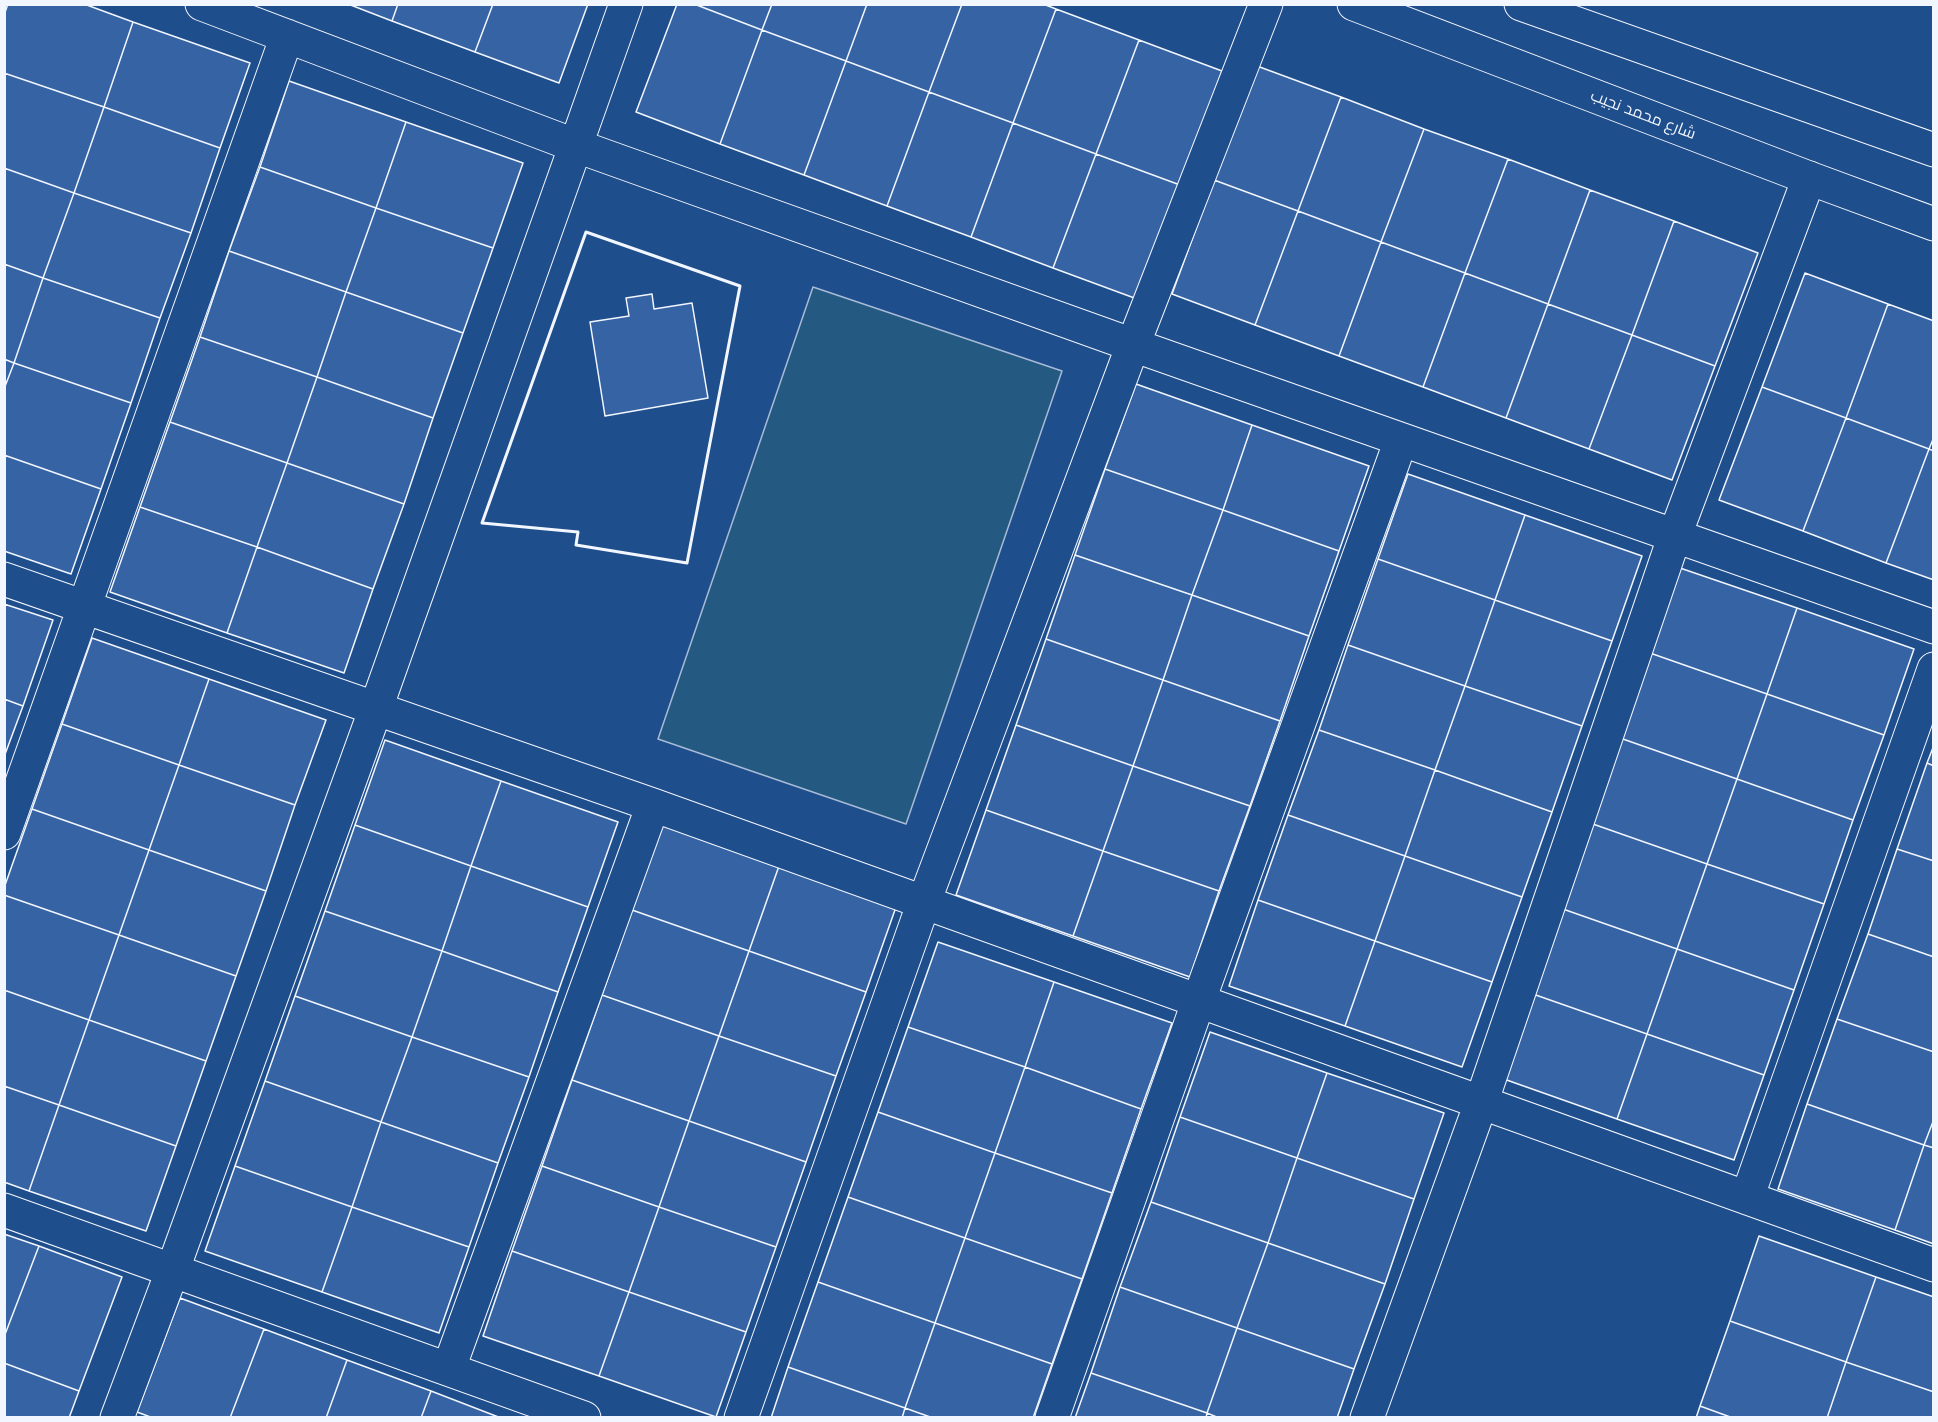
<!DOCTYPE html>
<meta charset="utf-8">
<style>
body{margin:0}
#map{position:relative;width:1938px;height:1422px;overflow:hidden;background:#1f4e8c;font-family:"Libre Baskerville",serif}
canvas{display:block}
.frame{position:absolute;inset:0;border:6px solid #f2f6ff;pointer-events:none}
</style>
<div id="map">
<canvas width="1938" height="1422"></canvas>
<div class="frame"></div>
</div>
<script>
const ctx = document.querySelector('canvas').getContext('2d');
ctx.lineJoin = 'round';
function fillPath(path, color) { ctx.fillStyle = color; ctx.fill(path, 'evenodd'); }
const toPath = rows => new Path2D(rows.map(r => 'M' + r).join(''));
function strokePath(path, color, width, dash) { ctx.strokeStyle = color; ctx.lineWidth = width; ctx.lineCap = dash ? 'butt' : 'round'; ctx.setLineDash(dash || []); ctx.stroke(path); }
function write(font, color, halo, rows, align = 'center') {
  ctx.font = font + ' "Libre Baskerville",Cairo,serif'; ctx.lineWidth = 4.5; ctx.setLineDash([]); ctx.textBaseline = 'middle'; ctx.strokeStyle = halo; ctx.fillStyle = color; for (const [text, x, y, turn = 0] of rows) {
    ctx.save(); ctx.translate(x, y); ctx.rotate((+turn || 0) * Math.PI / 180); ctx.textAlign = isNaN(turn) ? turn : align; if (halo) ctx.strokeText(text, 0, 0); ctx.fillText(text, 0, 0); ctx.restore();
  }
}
const green = toPath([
 [813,287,1062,371,906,824,658,739,813,287]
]);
fillPath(green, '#245a82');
strokePath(green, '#a8bbd7', 1.5);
const building = toPath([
 [8,4,84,4,133,22,104,107,4,73,4,15,8,4],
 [348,4,398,4,392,21,348,4],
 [398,4,493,4,475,52,392,21,398,4],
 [493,4,588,4,559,83,475,52,493,4],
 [677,4,694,4,762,30,720,144,636,112,677,4],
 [694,4,772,4,762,30,694,4],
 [772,4,867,4,846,61,762,30,772,4],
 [867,4,962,4,929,92,846,61,867,4],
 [962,4,1043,4,1056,9,1013,123,929,92,962,4],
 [1056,9,1139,40,1096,154,1013,123,1056,9],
 [133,22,250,63,220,148,104,107,133,22],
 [762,30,846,61,804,175,720,144,762,30],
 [1139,40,1222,71,1180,185,1096,154,1139,40],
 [846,61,929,92,887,206,804,175,846,61],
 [1257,66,1341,97,1298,211,1214,180,1257,66],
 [4,73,104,107,74,193,4,168,4,73],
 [289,81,406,122,376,208,260,167,289,81],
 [929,92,1013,123,971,237,887,206,929,92],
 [1341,97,1424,129,1381,242,1298,211,1341,97],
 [104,107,220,148,191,233,74,193,104,107],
 [406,122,523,163,493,248,376,208,406,122],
 [1013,123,1096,154,1053,268,971,237,1013,123],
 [1424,129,1508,159,1465,273,1381,242,1424,129],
 [1096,154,1180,185,1137,299,1053,268,1096,154],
 [1508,159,1590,190,1548,304,1465,273,1508,159],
 [260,167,376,208,346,292,229,251,260,167],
 [4,168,74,193,43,278,4,264,4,168],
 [1214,180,1298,211,1255,325,1172,294,1214,180],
 [1590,190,1674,221,1632,335,1548,304,1590,190],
 [74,193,191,233,160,318,43,278,74,193],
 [376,208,493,248,463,333,346,292,376,208],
 [1298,211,1381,242,1339,356,1255,325,1298,211],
 [1674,221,1758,253,1715,366,1632,335,1674,221],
 [1381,242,1465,273,1423,387,1339,356,1381,242],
 [229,251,346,292,317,377,200,337,229,251],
 [4,264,43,278,14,363,4,359,4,264],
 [1465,273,1548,304,1506,418,1423,387,1465,273],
 [1805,273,1888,304,1846,418,1762,387,1805,273],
 [43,278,160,318,131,403,14,363,43,278],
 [346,292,463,333,433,418,317,377,346,292],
 [652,294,654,309,692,303,708,398,605,416,590,322,629,316,626,298,652,294],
 [1548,304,1632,335,1589,449,1506,418,1548,304],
 [1888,304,1934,321,1934,437,1929,449,1846,418,1888,304],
 [1632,335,1715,366,1672,480,1589,449,1632,335],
 [200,337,317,377,287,463,170,422,200,337],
 [4,359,14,363,4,389,4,359],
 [14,363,131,403,101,489,4,455,4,389,14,363],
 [317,377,433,418,404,504,287,463,317,377],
 [1136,384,1252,425,1223,510,1105,469,1136,384],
 [1762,387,1846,418,1803,531,1719,500,1762,387],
 [1846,418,1929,449,1886,563,1803,531,1846,418],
 [170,422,287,463,257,547,140,507,170,422],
 [1252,425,1369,466,1339,551,1223,510,1252,425],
 [1929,449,1934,451,1934,580,1886,563,1929,449],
 [4,455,101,489,71,574,4,551,4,455],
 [287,463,404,504,373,589,257,547,287,463],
 [1105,469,1223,510,1192,595,1075,555,1105,469],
 [1408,474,1525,515,1495,600,1378,559,1408,474],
 [140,507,257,547,227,633,110,592,140,507],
 [1223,510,1339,551,1309,636,1192,595,1223,510],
 [1525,515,1642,556,1612,641,1495,600,1525,515],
 [257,547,373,589,344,673,227,633,257,547],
 [1075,555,1192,595,1163,680,1046,639,1075,555],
 [1378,559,1495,600,1465,686,1348,645,1378,559],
 [1680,568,1797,608,1767,694,1650,653,1680,568],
 [1192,595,1309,636,1280,721,1163,680,1192,595],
 [1495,600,1612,641,1582,726,1465,686,1495,600],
 [4,604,53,620,23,706,4,699,4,604],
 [1797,608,1914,649,1884,735,1767,694,1797,608],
 [92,638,209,679,179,765,62,724,92,638],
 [1046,639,1163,680,1133,766,1016,725,1046,639],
 [1348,645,1465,686,1435,770,1319,730,1348,645],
 [1650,653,1767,694,1737,779,1620,738,1650,653],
 [209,679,326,720,295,805,179,765,209,679],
 [1163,680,1280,721,1250,806,1133,766,1163,680],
 [1465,686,1582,726,1552,812,1435,770,1465,686],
 [1767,694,1884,735,1853,820,1737,779,1767,694],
 [4,699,23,706,4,757,4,699],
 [62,724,179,765,149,850,32,809,62,724],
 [1016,725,1133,766,1103,851,986,810,1016,725],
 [1319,730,1435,770,1405,856,1288,815,1319,730],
 [1620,738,1737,779,1707,864,1590,823,1620,738],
 [385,740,501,781,471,866,355,825,385,740],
 [1934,745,1934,766,1927,763,1934,745],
 [1927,763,1934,766,1934,861,1897,849,1927,763],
 [179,765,295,805,266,891,149,850,179,765],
 [1133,766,1250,806,1219,891,1103,851,1133,766],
 [1435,770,1552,812,1522,897,1405,856,1435,770],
 [1737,779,1853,820,1824,904,1707,864,1737,779],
 [501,781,618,822,588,907,471,866,501,781],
 [32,809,149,850,119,935,4,895,4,888,32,809],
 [986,810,1103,851,1073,936,956,895,986,810],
 [1288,815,1405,856,1375,941,1258,900,1288,815],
 [1590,823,1707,864,1677,949,1560,908,1590,823],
 [355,825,471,866,442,951,325,911,355,825],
 [662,825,779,866,749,951,632,910,662,825],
 [1897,849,1934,861,1934,957,1868,934,1897,849],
 [149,850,266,891,236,976,119,935,149,850],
 [1103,851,1219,891,1190,977,1073,936,1103,851],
 [1405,856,1522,897,1492,982,1375,941,1405,856],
 [1707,864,1824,904,1794,990,1677,949,1707,864],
 [471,866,588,907,558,992,442,951,471,866],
 [779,866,896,907,866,992,749,951,779,866],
 [4,895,119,935,89,1020,4,990,4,895],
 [1258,900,1375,941,1345,1026,1229,986,1258,900],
 [1560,908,1677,949,1647,1034,1530,993,1560,908],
 [632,910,749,951,719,1036,602,995,632,910],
 [325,911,442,951,412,1037,295,996,325,911],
 [1868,934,1934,957,1934,1052,1837,1019,1868,934],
 [119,935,236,976,206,1061,89,1020,119,935],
 [1375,941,1492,982,1462,1067,1345,1026,1375,941],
 [938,942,1054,982,1025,1067,908,1027,938,942],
 [1677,949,1794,990,1764,1075,1647,1034,1677,949],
 [442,951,558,992,529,1077,412,1037,442,951],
 [749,951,866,992,836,1076,719,1036,749,951],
 [1054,982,1172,1023,1141,1109,1025,1067,1054,982],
 [4,990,89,1020,59,1105,4,1086,4,990],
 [1530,993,1647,1034,1617,1119,1501,1078,1530,993],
 [602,995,719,1036,689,1121,572,1080,602,995],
 [295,996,412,1037,381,1122,265,1081,295,996],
 [1837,1019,1934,1052,1934,1119,1924,1145,1807,1104,1837,1019],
 [89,1020,206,1061,176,1146,59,1105,89,1020],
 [908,1027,1025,1067,995,1153,878,1112,908,1027],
 [1210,1032,1327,1073,1297,1158,1180,1117,1210,1032],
 [1647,1034,1764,1075,1734,1160,1617,1119,1647,1034],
 [719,1036,836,1076,806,1162,689,1121,719,1036],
 [412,1037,529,1077,498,1163,381,1122,412,1037],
 [1025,1067,1141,1109,1112,1193,995,1153,1025,1067],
 [1327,1073,1444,1113,1414,1199,1297,1158,1327,1073],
 [572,1080,689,1121,659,1207,542,1166,572,1080],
 [265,1081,381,1122,352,1207,235,1166,265,1081],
 [4,1086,59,1105,29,1191,4,1182,4,1086],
 [1807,1104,1924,1145,1895,1230,1778,1189,1807,1104],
 [59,1105,176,1146,146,1231,29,1191,59,1105],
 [878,1112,995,1153,965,1238,848,1197,878,1112],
 [1180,1117,1297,1158,1268,1243,1151,1202,1180,1117],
 [1934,1119,1934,1148,1924,1145,1934,1119],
 [689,1121,806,1162,776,1247,659,1207,689,1121],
 [381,1122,498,1163,469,1247,352,1207,381,1122],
 [1924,1145,1934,1148,1934,1244,1895,1230,1924,1145],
 [995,1153,1112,1193,1082,1279,965,1238,995,1153],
 [1297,1158,1414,1199,1385,1284,1268,1243,1297,1158],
 [235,1166,352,1207,322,1292,205,1251,235,1166],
 [542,1166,659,1207,629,1292,512,1251,542,1166],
 [848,1197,965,1238,935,1323,818,1282,848,1197],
 [1151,1202,1268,1243,1237,1328,1120,1287,1151,1202],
 [352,1207,469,1247,439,1333,322,1292,352,1207],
 [659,1207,776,1247,746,1332,629,1292,659,1207],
 [4,1234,39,1246,4,1337,4,1234],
 [1759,1236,1876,1277,1846,1362,1730,1321,1759,1236],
 [965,1238,1082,1279,1052,1364,935,1323,965,1238],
 [1268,1243,1385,1284,1354,1369,1237,1328,1268,1243],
 [39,1246,122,1277,79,1391,4,1363,4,1337,39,1246],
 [512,1251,629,1292,599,1376,483,1336,512,1251],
 [1876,1277,1934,1297,1934,1392,1846,1362,1876,1277],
 [818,1282,935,1323,905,1408,788,1367,818,1282],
 [1120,1287,1237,1328,1207,1413,1091,1373,1120,1287],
 [629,1292,746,1332,716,1417,599,1376,629,1292],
 [180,1298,264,1329,230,1418,153,1418,137,1412,180,1298],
 [1730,1321,1846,1362,1827,1418,1733,1418,1700,1406,1730,1321],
 [935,1323,1052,1364,1033,1418,933,1418,905,1408,935,1323],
 [1237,1328,1354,1369,1337,1418,1219,1418,1207,1413,1237,1328],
 [264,1329,347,1360,326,1418,230,1418,264,1329],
 [347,1360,431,1391,421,1418,326,1418,347,1360],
 [1846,1362,1934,1392,1934,1418,1827,1418,1846,1362],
 [4,1363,79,1391,69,1418,4,1418,4,1363],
 [788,1367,905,1408,902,1418,771,1418,788,1367],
 [1091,1373,1207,1413,1206,1418,1075,1418,1091,1373],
 [431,1391,501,1418,421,1418,431,1391],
 [1700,1406,1733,1418,1696,1418,1700,1406],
 [905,1408,933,1418,902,1418,905,1408]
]);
fillPath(building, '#3563a3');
strokePath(building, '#f2f6ff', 1.5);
const street = toPath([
 [202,4,574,145,1133,345,1934,627],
 [4,579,653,805,1934,1265],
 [4,833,287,36],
 [1747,1198,1934,669],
 [4,1210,584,1418],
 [449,1368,653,805],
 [117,1418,173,1269,376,708,626,4],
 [741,1418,924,902,1133,345,1266,4],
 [1052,1418,1199,1000,1401,440],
 [1367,1418,1481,1103,1675,535,1809,178]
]);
const secondary = toPath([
 [1354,4,1809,178,1934,224],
 [1521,4,1934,150]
]);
strokePath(street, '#f2f6ff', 35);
strokePath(secondary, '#f2f6ff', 35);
strokePath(street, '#1f4e8c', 33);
strokePath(secondary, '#1f4e8c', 33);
strokePath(toPath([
 [586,232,740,286,687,563,576,545,578,532,482,523,586,232]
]), '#f2f6ff', 3);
write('16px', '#f2f6ff', '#1f4e8c', [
 ["شارع محمد نجيب",1643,115,21]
]);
</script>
